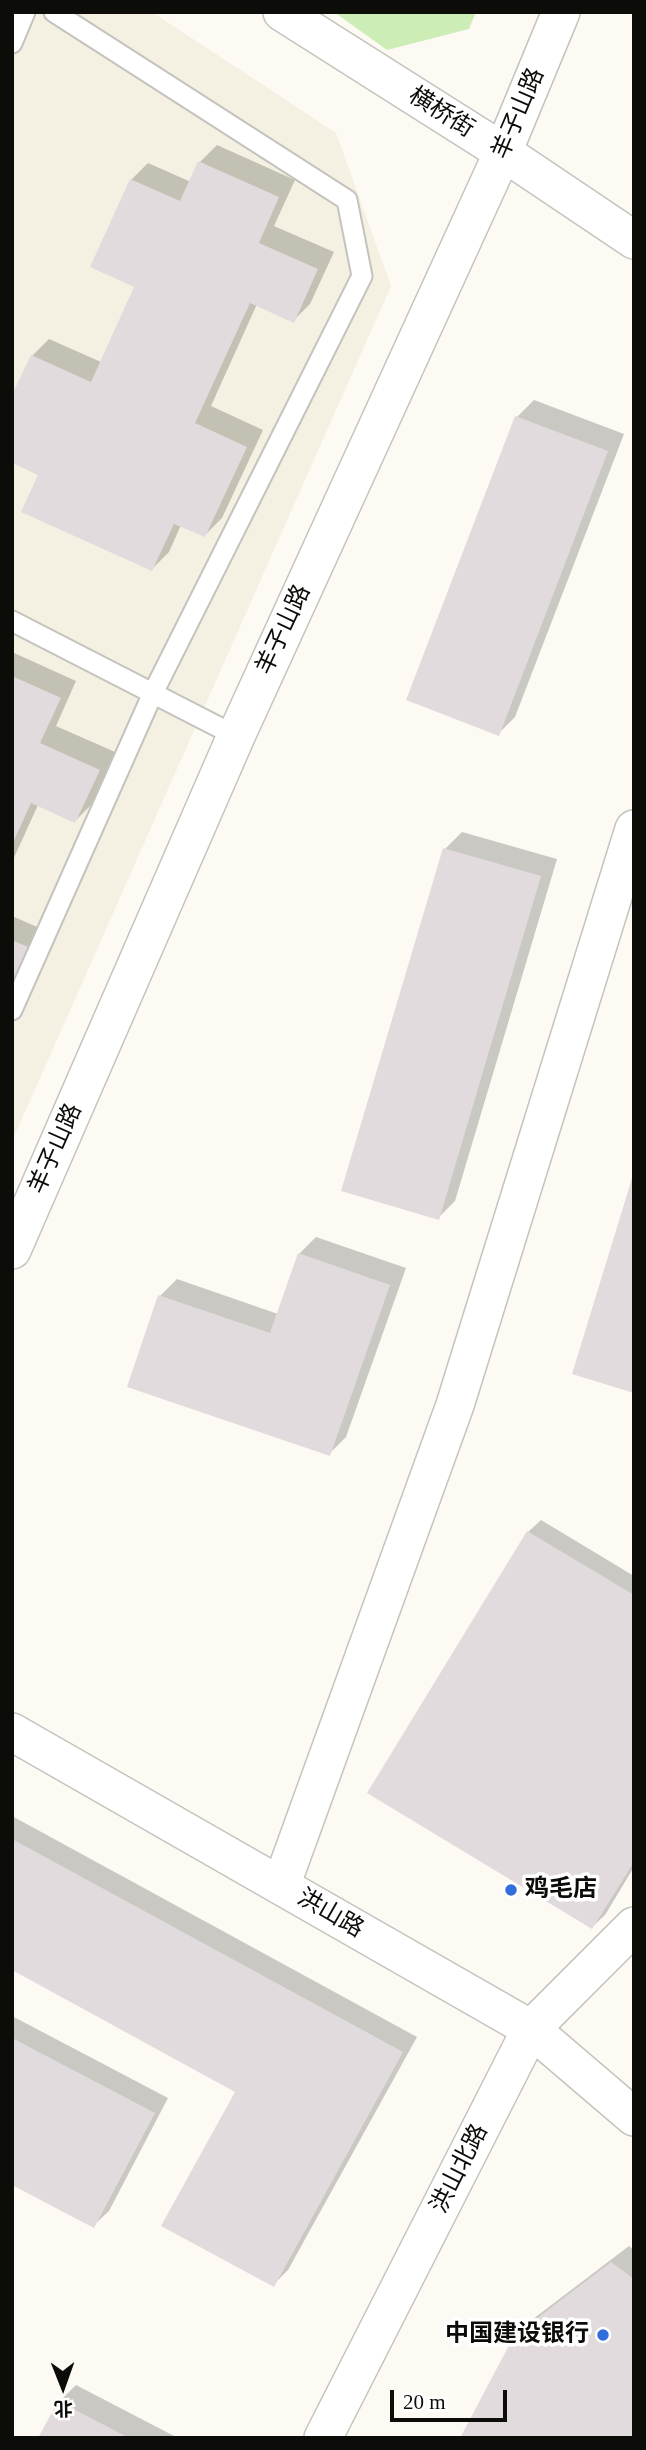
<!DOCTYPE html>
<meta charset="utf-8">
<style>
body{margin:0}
#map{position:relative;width:646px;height:2450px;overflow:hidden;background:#fcfaf3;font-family:"Times New Roman","Noto Sans SC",serif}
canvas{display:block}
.frame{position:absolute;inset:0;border:14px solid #0c0c09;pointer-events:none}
.north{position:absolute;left:28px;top:2352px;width:70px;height:70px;-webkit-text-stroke:5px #fff;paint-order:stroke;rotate:179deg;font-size:19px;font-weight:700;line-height:28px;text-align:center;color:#0c0c09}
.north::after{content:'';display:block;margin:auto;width:24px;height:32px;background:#0c0c09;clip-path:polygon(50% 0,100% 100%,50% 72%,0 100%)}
.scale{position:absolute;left:390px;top:2390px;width:117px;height:32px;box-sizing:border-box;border:4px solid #0c0c09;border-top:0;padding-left:9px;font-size:21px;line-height:24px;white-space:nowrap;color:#0c0c09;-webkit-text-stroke:5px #fff;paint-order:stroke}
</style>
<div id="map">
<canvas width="646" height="2450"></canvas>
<div class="frame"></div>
<div class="north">北</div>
<div class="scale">20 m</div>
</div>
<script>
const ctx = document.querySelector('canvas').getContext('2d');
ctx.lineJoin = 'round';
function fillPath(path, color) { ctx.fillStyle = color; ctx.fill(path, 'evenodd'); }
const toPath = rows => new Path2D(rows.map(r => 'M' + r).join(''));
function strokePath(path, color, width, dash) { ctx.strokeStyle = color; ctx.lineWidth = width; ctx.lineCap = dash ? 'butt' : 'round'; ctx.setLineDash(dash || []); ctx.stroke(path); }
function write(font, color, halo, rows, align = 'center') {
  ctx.font = font + ' "Times New Roman","Noto Sans SC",serif'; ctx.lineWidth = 7; ctx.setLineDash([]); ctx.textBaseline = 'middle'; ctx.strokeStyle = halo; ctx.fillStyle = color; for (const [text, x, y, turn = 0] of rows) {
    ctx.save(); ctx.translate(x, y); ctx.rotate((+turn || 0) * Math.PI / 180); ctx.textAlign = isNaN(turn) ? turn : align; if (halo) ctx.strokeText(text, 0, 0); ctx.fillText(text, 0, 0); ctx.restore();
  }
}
fillPath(toPath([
 [12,12,152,12,336,133,391,286,12,1141]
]), '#f4f0e2');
fillPath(toPath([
 [334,12,476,12,469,29,387,50]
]), '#cceeb6');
fillPath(toPath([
 [217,145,295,180,274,226,334,252,310,304,293,321,257,304,211,406,263,430,222,518,205,535,181,525,169,552,152,569,41,474,32,356,49,339,101,362,136,286,131,180,148,163,191,182,200,162],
 [534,400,624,434,515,717,498,734,517,417],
 [12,652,76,681,56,726,115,752,92,804,75,821,38,805,12,862],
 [462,832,557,859,455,1201,438,1218,445,849],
 [12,916,44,930,12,1001],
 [316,1237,406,1268,346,1437,329,1454,160,1296,177,1279,278,1314,299,1254],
 [541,1520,634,1576,634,1867,605,1915,592,1927,528,1532],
 [12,1816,417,2037,288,2270,273,2285,237,2092,12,1968],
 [12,2016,168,2098,109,2211,94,2225,12,2183],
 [629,2246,634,2250,634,2438,515,2337,533,2319],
 [76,2385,178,2438,40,2438,59,2402]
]), '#0003');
fillPath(toPath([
 [198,161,279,197,259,243,318,269,294,323,250,303,195,423,247,447,205,537,174,524,152,571,21,512,38,475,12,463,12,395,31,355,91,382,134,287,90,267,130,179,180,201],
 [515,416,608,451,499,736,406,700],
 [12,676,61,698,40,743,100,770,75,823,31,803,12,845],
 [443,848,541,876,439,1220,341,1191],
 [12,940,28,947,12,983],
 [633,1175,634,1175,634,1393,572,1374],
 [298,1253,390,1285,330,1456,127,1387,158,1295,270,1333],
 [527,1531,634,1595,634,1862,592,1929,367,1793],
 [12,1839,403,2052,274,2287,161,2226,235,2092,12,1970],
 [12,2038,155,2113,94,2228,12,2185],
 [611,2262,634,2279,634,2438,460,2438,514,2336],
 [58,2401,129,2438,38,2438]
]), '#e2dbde');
const lane = toPath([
 [12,43,25,12],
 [12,621,236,736],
 [12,1010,153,693,362,276,347,200,54,12]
]);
const street = toPath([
 [282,12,503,152,634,240],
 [12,1250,236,736,503,152,561,12],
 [12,1732,531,2029,634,2117],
 [281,1886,455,1405,634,829],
 [323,2438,531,2029,634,1926]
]);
strokePath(lane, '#c5c3bd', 23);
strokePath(street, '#c5c3bd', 40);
strokePath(lane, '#fff', 19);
strokePath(street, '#fff', 37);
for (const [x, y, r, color] of [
 [511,1890,7,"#316edc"],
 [603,2335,7,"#316edc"]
]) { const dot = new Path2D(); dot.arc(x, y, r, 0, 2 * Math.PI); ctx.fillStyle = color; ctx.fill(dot); strokePath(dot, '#fff', 2.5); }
write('24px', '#0c0c09', '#fff', [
 ["横桥街",441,113,32],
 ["羊子山路",519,114,-67],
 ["羊子山路",284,630,-65],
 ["羊子山路",56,1149,-66],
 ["洪山路",330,1914,30],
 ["洪山北路",460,2169,-63]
]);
write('bold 24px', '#0c0c09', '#fff', [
 ["鸡毛店",525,1890],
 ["中国建设银行",589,2335,"right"]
], 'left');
</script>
